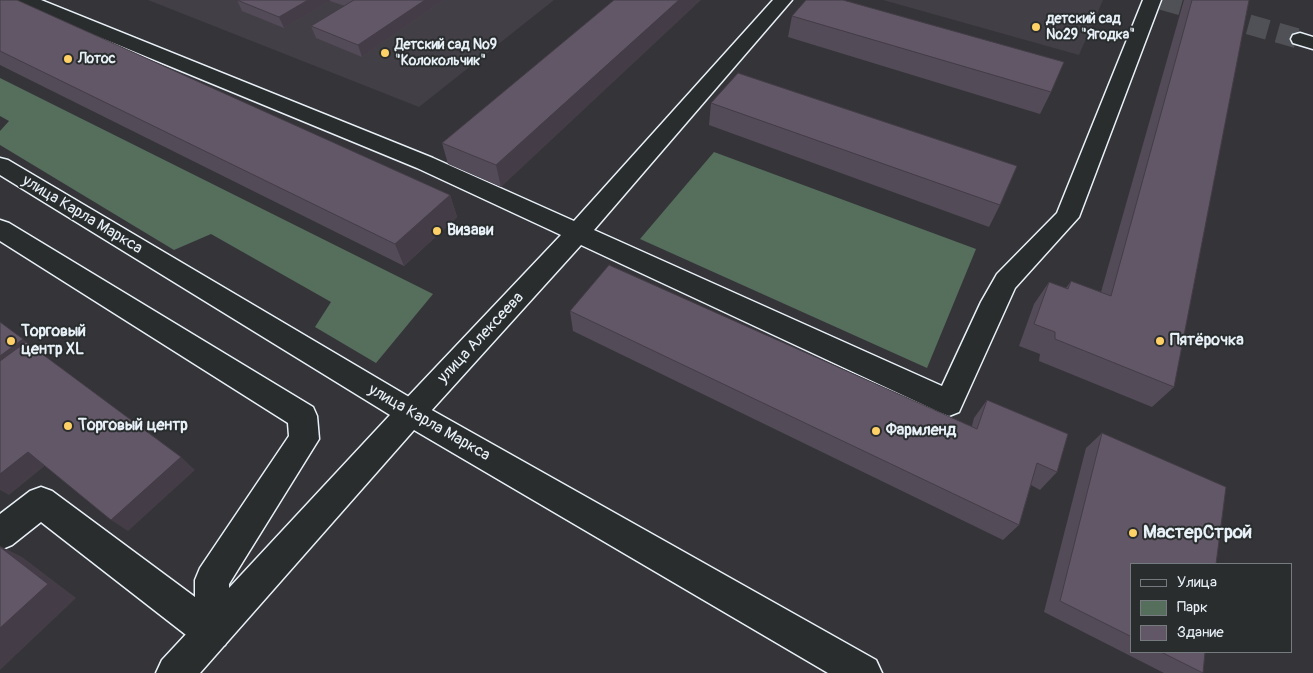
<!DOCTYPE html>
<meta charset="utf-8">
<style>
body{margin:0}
#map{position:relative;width:1313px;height:673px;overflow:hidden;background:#353539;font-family:Pangolin,sans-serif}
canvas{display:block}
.legend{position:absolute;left:1130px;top:563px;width:162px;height:90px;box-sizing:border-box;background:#2a2d2e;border:1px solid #767b7f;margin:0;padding:6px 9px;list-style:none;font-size:15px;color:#e8f1f8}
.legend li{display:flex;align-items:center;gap:10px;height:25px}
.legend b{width:25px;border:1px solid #767b7f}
</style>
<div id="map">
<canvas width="1313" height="673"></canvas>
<ul class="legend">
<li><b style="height:6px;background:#2a2d2e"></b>Улица</li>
<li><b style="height:14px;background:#566e5c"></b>Парк</li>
<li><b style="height:14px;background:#615766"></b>Здание</li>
</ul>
</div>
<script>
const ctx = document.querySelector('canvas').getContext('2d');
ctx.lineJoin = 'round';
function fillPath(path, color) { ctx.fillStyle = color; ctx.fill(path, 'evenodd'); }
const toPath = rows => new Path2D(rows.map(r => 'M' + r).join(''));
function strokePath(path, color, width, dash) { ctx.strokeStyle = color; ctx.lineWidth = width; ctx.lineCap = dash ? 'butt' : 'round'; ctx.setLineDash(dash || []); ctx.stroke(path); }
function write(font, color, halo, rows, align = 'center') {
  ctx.font = font + ' Pangolin,sans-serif'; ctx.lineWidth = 4; ctx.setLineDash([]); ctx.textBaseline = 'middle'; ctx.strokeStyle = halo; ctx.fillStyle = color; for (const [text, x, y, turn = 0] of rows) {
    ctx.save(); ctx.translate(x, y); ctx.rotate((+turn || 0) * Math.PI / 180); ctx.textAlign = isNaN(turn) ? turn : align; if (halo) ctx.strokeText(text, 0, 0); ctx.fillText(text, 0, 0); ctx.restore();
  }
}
fillPath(toPath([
 [148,0,554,0,419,107],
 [883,0,1103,0,1079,55]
]), '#423f46');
fillPath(toPath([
 [0,78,433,294,376,363,315,327,331,302,211,234,174,250,0,145,0,131,9,121,0,116],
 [714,152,976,249,927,368,640,239]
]), '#566e5c');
strokePath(toPath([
 [1162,0,1300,39]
]), '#505156', 20, [20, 10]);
const minor = toPath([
 [16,0,41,0,433,158,574,221,773,0,792,0,594,230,942,386,981,302,997,274,1057,213,1143,0,1161,0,1079,217,1015,288,959,412,949,416,939,412,581,245,421,422,411,426,401,422,396,413,401,404,561,235,417,168,19,4,16,0],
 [1300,33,1313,37,1313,49,1293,43,1291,39,1293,35,1300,33],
 [0,220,9,223,313,407,317,416,319,439,229,584,230,632,225,645,212,650,199,645,41,522,12,545,0,550,0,514,30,491,41,487,52,491,195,597,195,580,200,568,289,436,288,423,0,241,0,220]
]);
const major = toPath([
 [0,158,8,160,421,404,876,660,882,673,828,673,414,430,200,673,156,673,162,660,390,415,0,175,0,158]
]);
strokePath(minor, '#e8f1f8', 3);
strokePath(major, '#e8f1f8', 3);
fillPath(minor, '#2a2d2e');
fillPath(major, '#2a2d2e');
fillPath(toPath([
 [0,0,450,195,457,217,404,266,0,65],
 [237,0,444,0,362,57,316,38,311,26,345,6,330,1,284,28,242,11],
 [614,0,501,187,448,164,442,143],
 [1184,0,1249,0,1174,387,1152,407,1039,361,1040,354,1019,346,1034,304,1049,282,1066,288,1071,281,1101,292],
 [792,16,1051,92,1040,114,788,37],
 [711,103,1000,205,989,227,709,125],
 [570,311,972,426,974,418,987,400,1057,472,1040,490,1031,485,1019,525,1003,540,573,331],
 [1102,433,1132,564,1132,652,1205,652,1203,673,1164,673,1044,612,1086,448]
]), '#534b58');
fillPath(toPath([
 [308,0,330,0,330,1,284,28,279,17],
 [425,0,444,0,362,57,358,45],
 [679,0,701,0,501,187,496,165],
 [450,195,457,217,404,266,395,244],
 [23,339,43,356,0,388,0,356],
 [28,452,47,464,9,495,0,490,0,474],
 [181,457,195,470,128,531,111,520],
 [0,546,22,557,76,598,0,670]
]), '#443d47');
const building = toPath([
 [0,0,17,0,450,195,395,244,0,51,0,0],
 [237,0,308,0,279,17,237,0],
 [354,0,425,0,358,45,311,26,354,0],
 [614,0,679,0,496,165,442,143,614,0],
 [806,0,843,0,1064,62,1051,92,792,16,806,0],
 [1192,0,1249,0,1174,387,1055,339,1055,332,1034,324,1049,282,1068,289,1071,281,1111,296,1192,0],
 [738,73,1017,166,1000,205,711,103,738,73],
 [609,265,977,429,987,400,1068,434,1057,472,1037,463,1019,525,570,311,609,265],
 [0,322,23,339,0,356,0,322],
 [26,342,181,457,111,520,28,452,0,474,0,361,26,342],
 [1102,433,1226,487,1216,564,1132,564,1132,637,1060,601,1102,433],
 [0,547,48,584,0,628,0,547],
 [1161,652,1205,652,1203,673,1161,652]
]);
fillPath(building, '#615766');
strokePath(building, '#443d47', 1);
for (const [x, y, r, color] of [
 [1036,27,5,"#ffd166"],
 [385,53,5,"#ffd166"],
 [68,59,5,"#ffd166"],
 [437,231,5,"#ffd166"],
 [11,341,5,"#ffd166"],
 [1160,341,5,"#ffd166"],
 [68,426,5,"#ffd166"],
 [876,431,5,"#ffd166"],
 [1133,533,5,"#ffd166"]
]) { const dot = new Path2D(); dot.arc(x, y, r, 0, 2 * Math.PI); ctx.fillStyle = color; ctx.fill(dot); strokePath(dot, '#2a2d2e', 2); }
write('bold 14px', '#e8f1f8', '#2a2d2e', [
 ["детский сад",1046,19],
 ["№29 \"Ягодка\"",1046,35],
 ["Детский сад №9",395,45],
 ["\"Колокольчик\"",395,61],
 ["Лотос",78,59]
], 'left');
write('16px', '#e8f1f8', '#2a2d2e', [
 ["улица Карла Маркса",82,215,31],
 ["улица Алексеева",481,338,-47],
 ["улица Карла Маркса",429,423,30]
]);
write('bold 16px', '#e8f1f8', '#2a2d2e', [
 ["Визави",447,231],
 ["Торговый",21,332],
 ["центр XL",21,350],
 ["Пятёрочка",1170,341],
 ["Торговый центр",78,426],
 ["Фармленд",886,431]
], 'left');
write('bold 19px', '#e8f1f8', '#2a2d2e', [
 ["МастерСтрой",1143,533]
], 'left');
</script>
